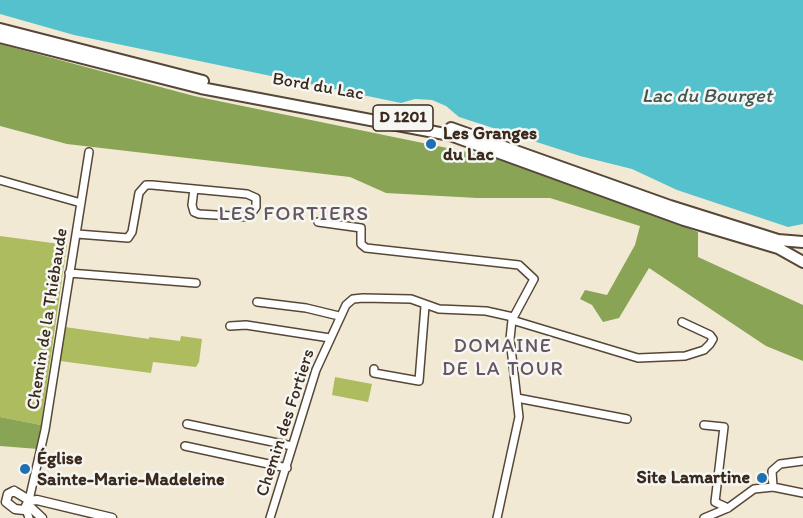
<!DOCTYPE html>
<meta charset="utf-8">
<style>
body{margin:0}
canvas{display:block;background:#f2e9d4}
</style>
<canvas width="803" height="518"></canvas>
<script>
const ctx = document.querySelector('canvas').getContext('2d');
ctx.lineJoin = 'round';
function fillPath(path, color) { ctx.fillStyle = color; ctx.fill(path, 'evenodd'); }
const toPath = rows => new Path2D(rows.map(r => 'M' + r).join(''));
function strokePath(path, color, width, dash) { ctx.strokeStyle = color; ctx.lineWidth = width; ctx.lineCap = dash ? 'butt' : 'round'; ctx.setLineDash(dash || []); ctx.stroke(path); }
function write(font, color, halo, rows, align = 'center') {
  ctx.font = font + ' Itim,sans-serif'; ctx.lineWidth = 5; ctx.setLineDash([]); ctx.textBaseline = 'middle'; ctx.strokeStyle = halo; ctx.fillStyle = color; for (const [text, x, y, turn = 0] of rows) {
    ctx.save(); ctx.translate(x, y); ctx.rotate((+turn || 0) * Math.PI / 180); ctx.textAlign = isNaN(turn) ? turn : align; if (halo) ctx.strokeText(text, 0, 0); ctx.fillText(text, 0, 0); ctx.restore();
  }
}
fillPath(toPath([
 [0,236,67,245,41,425,0,417],
 [65,327,149,339,149,337,180,341,181,336,202,339,199,362,196,367,153,362,151,373,60,361],
 [335,377,372,384,368,402,332,395]
]), '#acbc5e');
fillPath(toPath([
 [0,44,194,96,496,158,698,232,698,257,803,305,803,361,766,346,649,268,619,318,603,322,592,305,580,299,585,290,607,295,635,245,640,226,550,198,477,198,386,193,350,177,67,144,0,126],
 [0,417,41,425,38,449,0,446]
]), '#89a455');
fillPath(toPath([
 [0,0,803,0,803,224,788,227,677,190,632,169,580,156,459,117,446,106,432,100,415,99,401,103,74,35,0,14]
]), '#54c1cd');
const minor = toPath([
 [0,180,81,203],
 [318,222,361,228,361,244,366,248,519,265,534,279,512,320,510,339,519,417,497,518],
 [77,234,128,238,132,232,139,193,146,185,152,185,247,194,256,198,256,207,249,217,199,214,194,212,192,205,194,189],
 [69,273,196,283],
 [257,302,306,308,339,316],
 [512,320,638,358,685,356,704,350,710,344,713,339,710,335,682,322],
 [230,326,246,325,330,338],
 [374,369,374,373,419,381,425,306],
 [517,398,627,419],
 [187,424,292,446],
 [704,425,724,427,715,502,728,508],
 [185,446,287,468],
 [773,487,772,471,780,464,803,461],
 [29,500,45,430,89,152],
 [26,509,29,518],
 [270,518,316,370,346,305,353,299,363,298,411,299,439,309,486,311,513,317],
 [704,518,728,508,754,489,773,487,803,493]
]);
const tertiary = toPath([
 [14,491,29,500,24,510,15,509,6,502,8,494,14,491],
 [29,501,37,500,112,518],
 [28,505,42,518]
]);
const primary = toPath([
 [0,29,203,81],
 [0,37,201,88,450,135,684,220,778,248,803,262],
 [451,128,670,206,778,240,803,242]
]);
strokePath(minor, '#564739', 10);
strokePath(tertiary, '#564739', 11);
strokePath(primary, '#564739', 14);
strokePath(minor, '#fff', 7);
strokePath(tertiary, '#fff', 8);
strokePath(primary, '#fff', 10);
for (const [x, y, r, color] of [
 [431,144,6,"#1f6fb2"],
 [25,469,6,"#1f6fb2"],
 [762,478,6,"#1f6fb2"]
]) { const dot = new Path2D(); dot.arc(x, y, r, 0, 2 * Math.PI); ctx.fillStyle = color; ctx.fill(dot); strokePath(dot, '#f6f6f2', 2); }
for (const [x, y, w] of [
 [403,118,60]
]) { const box = new Path2D(); box.roundRect(x - w / 2, y - 13, w, 26, 4.5); ctx.fillStyle = '#f6f6f2'; ctx.fill(box); strokePath(box, '#3b2a1e', 1.5); }
write('bold 16px', '#3b2a1e', null, [
 ["D 1201",403,118]
]);
write('18px', '#3b2a1e', '#f6f6f2', [
 ["Bord du Lac",318,87,10],
 ["Chemin de la Thiébaude",48,319,-81],
 ["Chemin des Fortiers",286,423,-72]
]);
write('bold 18px', '#3b2a1e', '#f6f6f2', [
 ["Les Granges",443,134],
 ["du Lac",443,155],
 ["Église",37,459],
 ["Sainte-Marie-Madeleine",37,480],
 ["Site Lamartine",750,478,"right"]
], 'left');
write('italic 20px', '#425753', '#f6f6f2', [
 ["Lac du Bourget",707,97]
]);
ctx.letterSpacing = '1.5px';
write('20px', '#645560', '#f6f6f2', [
 ["DOMAINE",503,347],
 ["DE LA TOUR",503,370]
]);
ctx.letterSpacing = '0px';
ctx.letterSpacing = '1.5px';
write('21px', '#645560', '#f6f6f2', [
 ["LES FORTIERS",294,215]
]);
ctx.letterSpacing = '0px';
</script>
